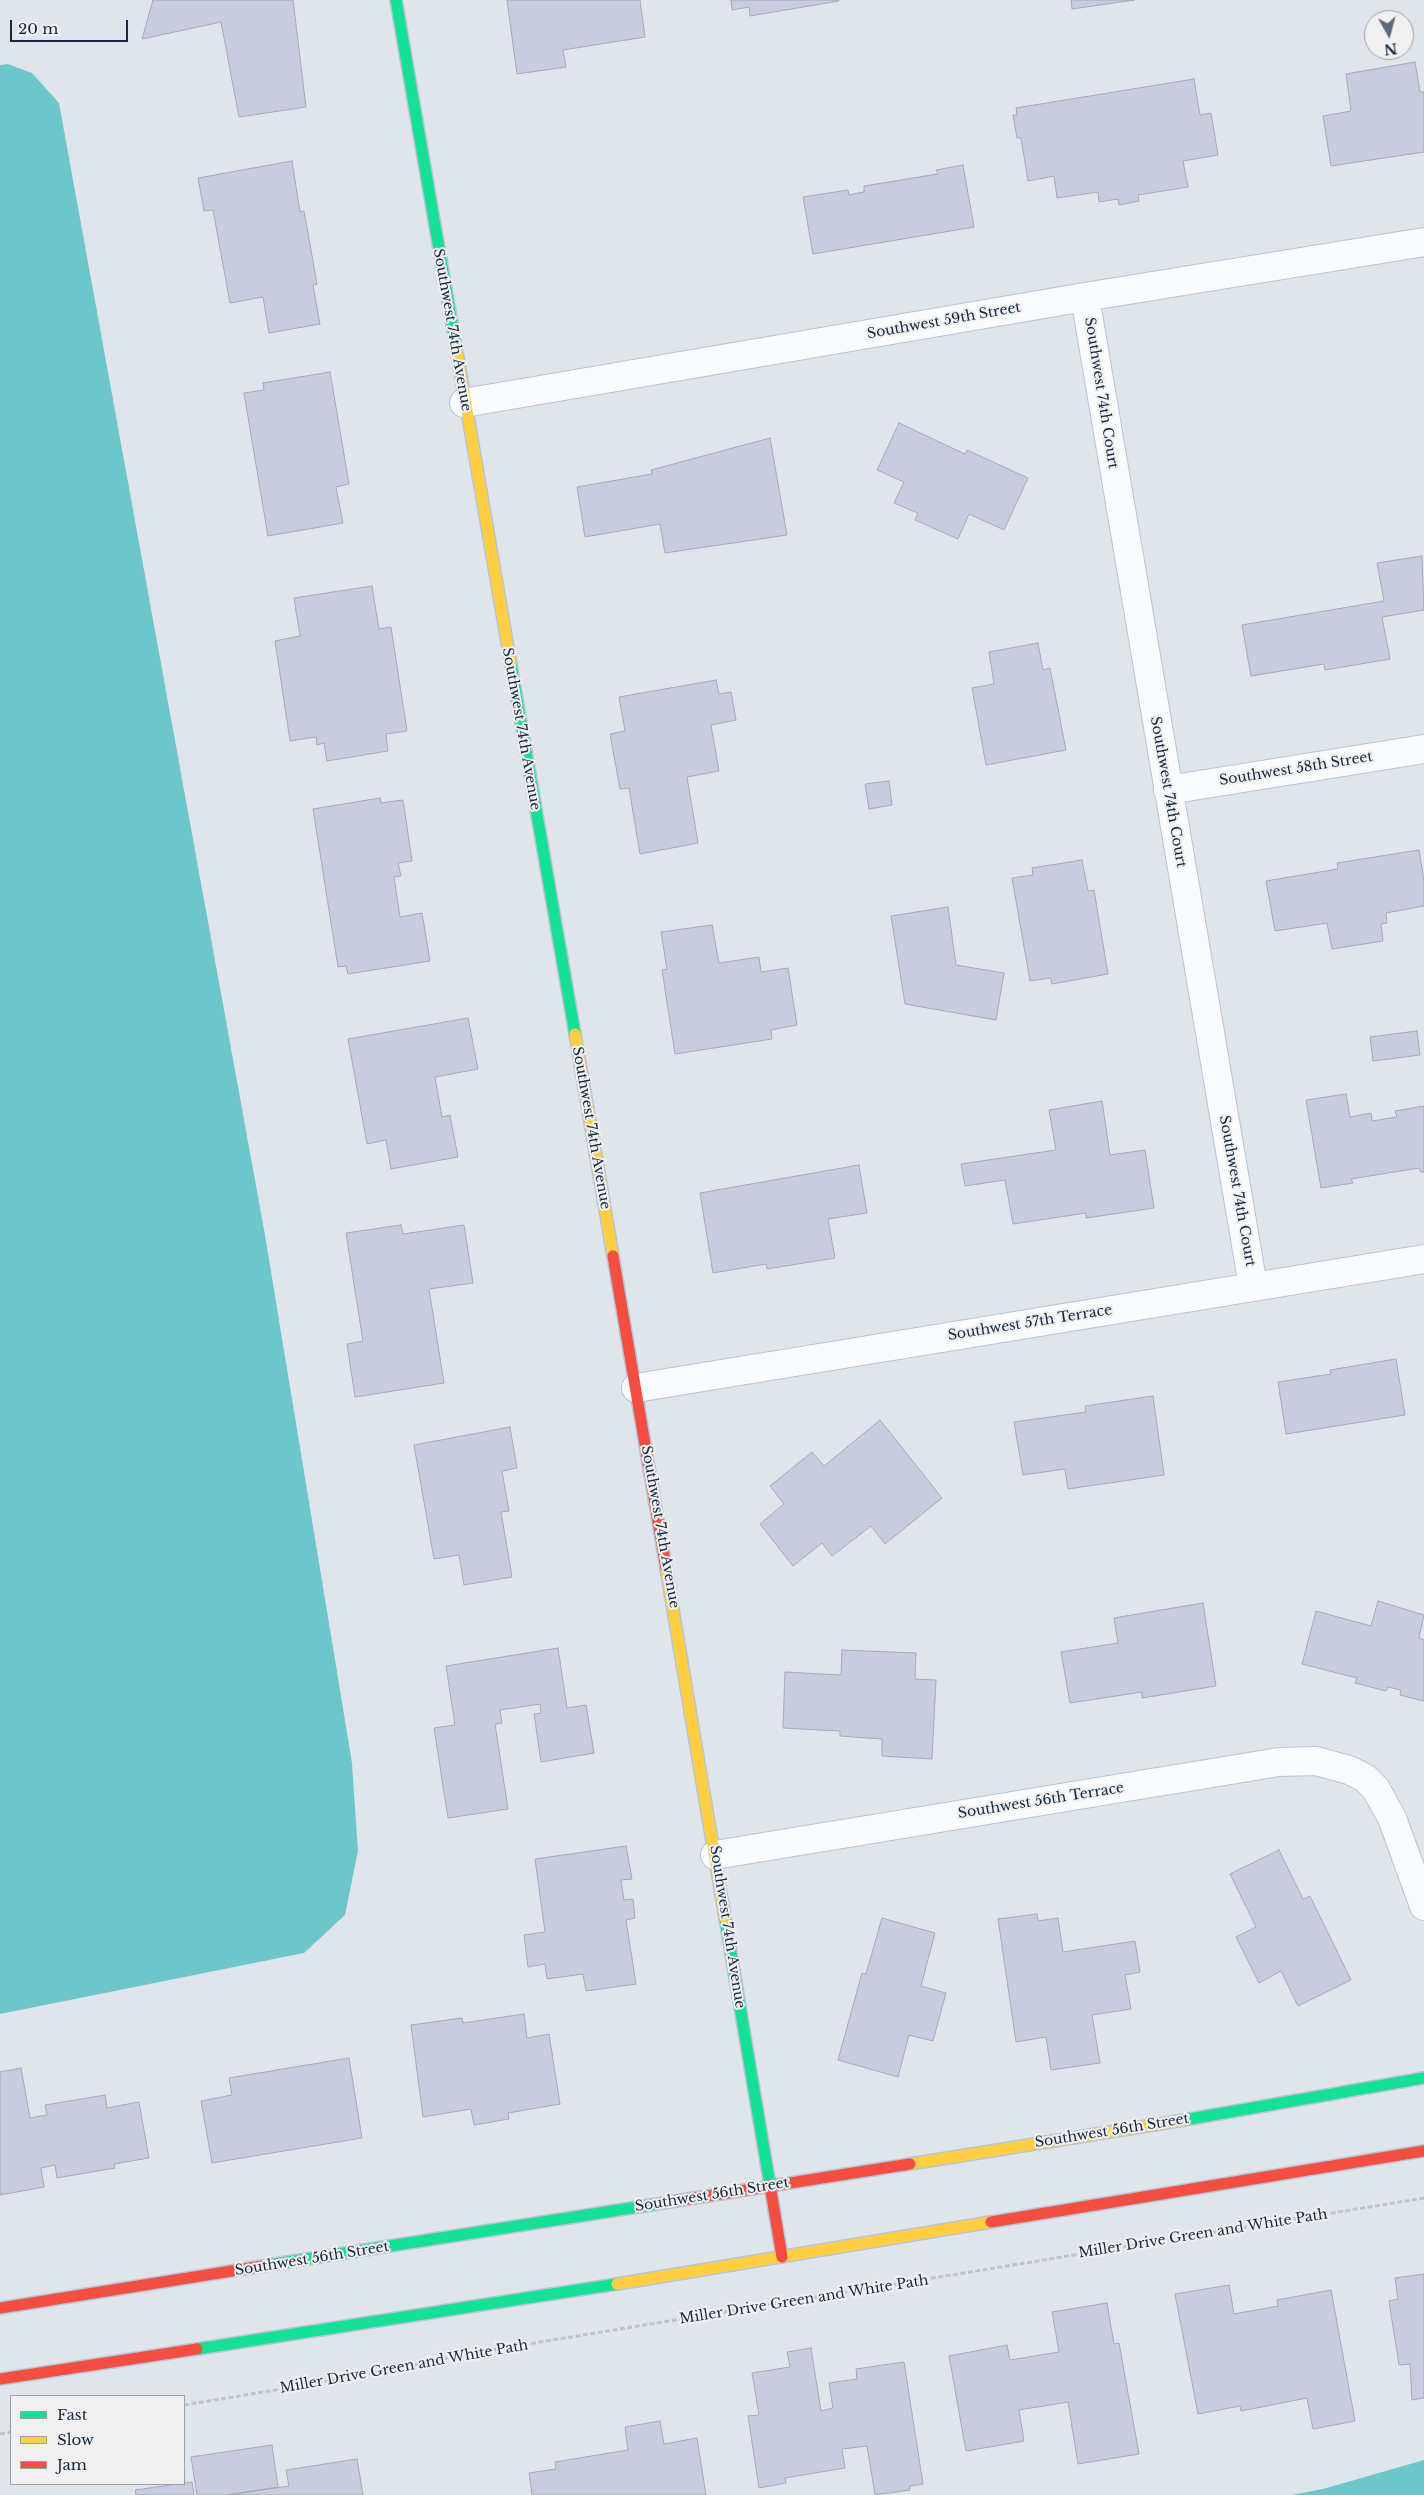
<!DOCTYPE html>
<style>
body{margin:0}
#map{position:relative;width:1424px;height:2495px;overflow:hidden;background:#e0e5ec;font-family:"Libre Baskerville",serif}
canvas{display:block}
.legend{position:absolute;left:10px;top:2395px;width:175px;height:90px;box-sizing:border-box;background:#f0f0f0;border:1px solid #98a0aa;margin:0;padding:6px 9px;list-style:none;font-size:15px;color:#152842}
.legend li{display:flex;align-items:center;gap:10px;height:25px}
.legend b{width:25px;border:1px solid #98a0aa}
.north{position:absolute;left:1364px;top:10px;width:50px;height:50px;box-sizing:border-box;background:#f0f0f0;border:1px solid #98a0aa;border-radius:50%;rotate:173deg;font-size:14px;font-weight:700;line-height:20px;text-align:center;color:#152842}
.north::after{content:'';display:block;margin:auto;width:18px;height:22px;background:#5c6a7e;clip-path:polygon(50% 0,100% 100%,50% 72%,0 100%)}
.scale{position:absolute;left:10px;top:20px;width:118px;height:22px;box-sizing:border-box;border:2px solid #152842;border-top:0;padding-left:6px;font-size:15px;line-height:18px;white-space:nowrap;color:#152842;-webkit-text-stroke:4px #f0f0f0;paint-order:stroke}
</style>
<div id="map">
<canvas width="1424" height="2495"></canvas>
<ul class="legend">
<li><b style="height:6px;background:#16e098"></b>Fast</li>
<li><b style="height:6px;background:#ffcf43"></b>Slow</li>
<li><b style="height:6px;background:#f24e42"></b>Jam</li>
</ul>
<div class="north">N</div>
<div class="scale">20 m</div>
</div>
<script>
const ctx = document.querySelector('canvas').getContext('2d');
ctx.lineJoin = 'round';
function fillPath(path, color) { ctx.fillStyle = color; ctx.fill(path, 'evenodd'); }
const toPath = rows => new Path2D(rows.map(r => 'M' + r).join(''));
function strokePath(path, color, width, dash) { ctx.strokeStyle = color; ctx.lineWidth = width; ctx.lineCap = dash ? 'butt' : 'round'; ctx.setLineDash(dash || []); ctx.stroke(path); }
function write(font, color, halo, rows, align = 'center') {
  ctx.font = font + ' "Libre Baskerville",serif'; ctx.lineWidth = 4; ctx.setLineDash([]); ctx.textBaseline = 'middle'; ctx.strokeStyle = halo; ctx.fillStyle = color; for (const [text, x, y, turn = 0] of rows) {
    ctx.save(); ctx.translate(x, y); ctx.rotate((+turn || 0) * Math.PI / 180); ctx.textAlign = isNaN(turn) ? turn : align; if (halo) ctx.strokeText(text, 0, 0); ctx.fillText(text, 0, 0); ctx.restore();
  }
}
fillPath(toPath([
 [8,64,32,73,59,103,265,1235,352,1763,358,1851,345,1915,304,1953,0,2014,0,65],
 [1424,2460,1424,2495,1291,2495,1323,2489]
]), '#6dc7ca');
const building = toPath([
 [153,0,293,0,306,107,239,117,221,22,142,39,153,0],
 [507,0,640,0,645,37,563,50,566,67,517,74,507,0],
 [731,0,839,0,839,1,750,16,749,7,732,10,731,0],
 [1071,0,1135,0,1072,9,1071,0],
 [1415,62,1420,92,1424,92,1424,152,1331,166,1323,116,1351,111,1346,74,1415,62],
 [1194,79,1200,115,1211,113,1218,155,1183,161,1188,187,1138,195,1139,201,1119,205,1118,199,1099,202,1098,192,1057,198,1054,176,1028,181,1021,138,1017,138,1013,115,1017,115,1016,108,1194,79],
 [292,161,300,212,304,211,317,284,313,285,320,324,269,333,263,297,230,303,213,210,204,211,198,178,292,161],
 [963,165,974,227,813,254,803,197,848,190,849,195,864,192,864,186,938,174,936,170,963,165],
 [330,372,349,484,336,487,343,523,268,536,244,393,264,390,263,383,330,372],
 [899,423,965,454,967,450,1028,478,1004,530,969,514,958,539,915,520,918,513,894,503,904,482,877,470,899,423],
 [770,438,787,535,665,553,660,524,585,537,577,487,652,474,651,470,770,438],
 [1422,556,1424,610,1382,617,1390,659,1325,670,1324,664,1251,676,1242,625,1384,601,1377,563,1422,556],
 [372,586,379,629,391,627,407,731,386,734,388,751,327,761,324,743,317,745,316,737,290,741,275,641,300,636,294,598,372,586],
 [1038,643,1043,670,1050,668,1066,750,986,765,972,688,994,684,989,652,1038,643],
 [716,680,719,694,731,692,736,720,711,725,719,771,687,777,698,843,640,854,629,788,620,789,610,734,625,731,619,697,716,680],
 [889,781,892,805,869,809,865,784,889,781],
 [380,798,381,803,403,800,412,861,398,863,401,876,394,877,400,917,422,913,430,961,348,974,346,966,338,967,313,809,380,798],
 [1419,850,1424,881,1424,906,1386,913,1387,923,1381,924,1383,941,1332,949,1327,923,1275,931,1266,881,1338,869,1337,863,1419,850],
 [1082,860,1088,891,1094,890,1108,974,1052,984,1051,978,1030,981,1012,878,1033,875,1032,868,1082,860],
 [948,907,956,965,1004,973,996,1020,905,1004,891,916,948,907],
 [712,925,719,963,759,957,761,972,788,968,797,1025,771,1030,772,1039,675,1054,662,970,667,969,661,932,712,925],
 [468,1018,478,1069,435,1077,442,1117,450,1115,458,1157,391,1169,386,1140,367,1144,348,1039,468,1018],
 [1417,1031,1420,1055,1373,1061,1370,1037,1417,1031],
 [1346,1094,1350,1117,1371,1113,1372,1121,1397,1117,1395,1111,1424,1106,1424,1172,1421,1172,1419,1168,1351,1179,1353,1183,1321,1188,1306,1100,1346,1094],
 [1102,1101,1110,1155,1145,1150,1154,1208,1086,1218,1086,1213,1013,1224,1005,1180,965,1186,961,1164,1056,1150,1049,1110,1102,1101],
 [859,1165,867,1213,828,1219,835,1258,767,1269,766,1264,713,1273,700,1193,859,1165],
 [401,1225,403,1234,464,1225,473,1283,429,1289,444,1383,355,1397,347,1344,363,1341,346,1233,401,1225],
 [1396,1359,1405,1415,1286,1434,1278,1382,1331,1374,1330,1370,1396,1359],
 [1153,1396,1164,1475,1068,1489,1065,1469,1023,1475,1014,1422,1086,1412,1085,1406,1153,1396],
 [880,1420,942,1498,885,1544,871,1526,832,1556,822,1543,793,1566,760,1524,784,1504,770,1486,812,1452,824,1466,880,1420],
 [510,1427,517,1468,502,1471,509,1511,501,1512,512,1577,464,1585,459,1555,434,1559,414,1445,510,1427],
 [1378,1601,1424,1615,1419,1638,1424,1640,1424,1701,1400,1695,1401,1690,1388,1687,1386,1691,1355,1683,1357,1678,1302,1664,1316,1611,1371,1626,1378,1601],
 [1203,1603,1216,1686,1142,1698,1142,1692,1070,1703,1061,1652,1118,1643,1114,1618,1203,1603],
 [558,1648,567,1708,586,1705,594,1753,541,1762,534,1714,541,1713,540,1704,500,1710,502,1723,495,1724,508,1809,448,1818,434,1728,455,1725,446,1666,558,1648],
 [842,1650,916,1653,915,1679,936,1680,932,1759,882,1756,882,1739,840,1736,840,1731,783,1728,785,1672,841,1675,842,1650],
 [626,1846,632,1879,621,1880,624,1900,633,1899,635,1918,626,1920,636,1984,586,1991,583,1974,547,1979,545,1964,528,1967,524,1935,545,1932,535,1859,626,1846],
 [1279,1850,1303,1899,1310,1896,1351,1980,1298,2006,1281,1971,1259,1983,1236,1937,1256,1927,1230,1874,1279,1850],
 [1037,1914,1038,1921,1058,1918,1063,1952,1135,1941,1140,1972,1125,1975,1131,2009,1092,2015,1100,2063,1051,2070,1046,2037,1016,2042,998,1919,1037,1914],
 [882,1918,935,1933,921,1986,946,1993,933,2041,909,2035,898,2077,838,2060,862,1973,866,1974,882,1918],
 [524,2014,527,2038,549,2034,560,2104,508,2113,509,2119,474,2125,471,2109,423,2117,411,2025,462,2018,463,2023,524,2014],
 [349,2058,362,2138,212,2163,201,2101,232,2095,229,2078,349,2058],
 [21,2068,30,2118,47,2115,45,2105,105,2095,107,2108,139,2102,149,2158,114,2164,115,2168,57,2178,55,2165,41,2168,44,2187,0,2195,0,2072,21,2068],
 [1424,2274,1424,2398,1412,2400,1410,2364,1399,2365,1389,2301,1398,2299,1395,2278,1424,2274],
 [1229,2285,1234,2314,1278,2306,1277,2300,1331,2290,1355,2421,1313,2429,1307,2398,1241,2411,1240,2406,1198,2414,1175,2294,1229,2285],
 [1107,2303,1114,2344,1119,2343,1139,2454,1078,2464,1068,2402,1019,2410,1024,2441,966,2451,949,2356,1007,2345,1010,2360,1059,2352,1052,2312,1107,2303],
 [811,2348,821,2411,833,2408,829,2383,857,2379,856,2369,904,2362,923,2484,910,2486,910,2490,875,2495,867,2446,842,2449,845,2468,785,2478,786,2483,759,2488,748,2416,759,2415,752,2373,790,2367,787,2352,811,2348],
 [660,2421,664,2444,697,2438,706,2495,532,2495,529,2473,556,2469,555,2462,628,2450,625,2427,660,2421],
 [272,2445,278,2487,227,2495,197,2495,191,2457,272,2445],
 [357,2459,363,2495,227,2495,289,2486,286,2470,357,2459],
 [192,2482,194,2495,136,2495,135,2490,192,2482]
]);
fillPath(building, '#c8ccde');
strokePath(building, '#a5a8b9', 1);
const street = toPath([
 [1085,297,1253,1286],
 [464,403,1085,297,1424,242],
 [1168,790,1424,749],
 [636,1388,1424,1259],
 [715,1855,1279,1762,1316,1761,1349,1770,1365,1778,1376,1789,1392,1818,1424,1906]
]);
const fast = toPath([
 [396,0,456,347],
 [511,665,575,1034],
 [725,1918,770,2185],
 [1184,2120,1424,2078],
 [269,2265,676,2201],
 [197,2349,617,2284]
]);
const slow = toPath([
 [456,347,511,665],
 [575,1034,613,1256],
 [666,1568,725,1918],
 [910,2164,1184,2120],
 [617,2284,991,2222]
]);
const jam = toPath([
 [613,1256,666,1568],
 [770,2185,782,2257],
 [676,2201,910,2164],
 [991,2222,1424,2151],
 [0,2308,269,2265],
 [0,2379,197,2349]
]);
strokePath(street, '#b8c4d5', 30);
strokePath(fast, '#b8c4d5', 14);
strokePath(slow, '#b8c4d5', 14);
strokePath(jam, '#b8c4d5', 14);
strokePath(toPath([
 [184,2405,312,2384,491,2350,1424,2198],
 [0,2434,11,2432]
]), '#bec3c9', 3, [5, 2.5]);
strokePath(street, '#fafbfc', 28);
strokePath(fast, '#16e098', 11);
strokePath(slow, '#ffcf43', 11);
strokePath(jam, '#f24e42', 11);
write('14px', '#152842', '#f0f0f0', [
 ["Southwest 59th Street",944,321,-10],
 ["Southwest 74th Avenue",452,330,80],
 ["Southwest 74th Court",1101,393,81],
 ["Southwest 74th Avenue",521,729,80],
 ["Southwest 58th Street",1296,769,-9],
 ["Southwest 74th Court",1168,792,80],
 ["Southwest 74th Avenue",591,1128,80],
 ["Southwest 74th Court",1237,1191,80],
 ["Southwest 57th Terrace",1030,1323,-9],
 ["Southwest 74th Avenue",660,1527,80],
 ["Southwest 56th Terrace",1041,1801,-9],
 ["Southwest 74th Avenue",727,1927,81],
 ["Southwest 56th Street",1112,2131,-9],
 ["Southwest 56th Street",712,2195,-9],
 ["Miller Drive Green and White Path",1203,2234,-9],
 ["Southwest 56th Street",312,2259,-9],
 ["Miller Drive Green and White Path",804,2300,-9],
 ["Miller Drive Green and White Path",404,2367,-10]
]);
</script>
